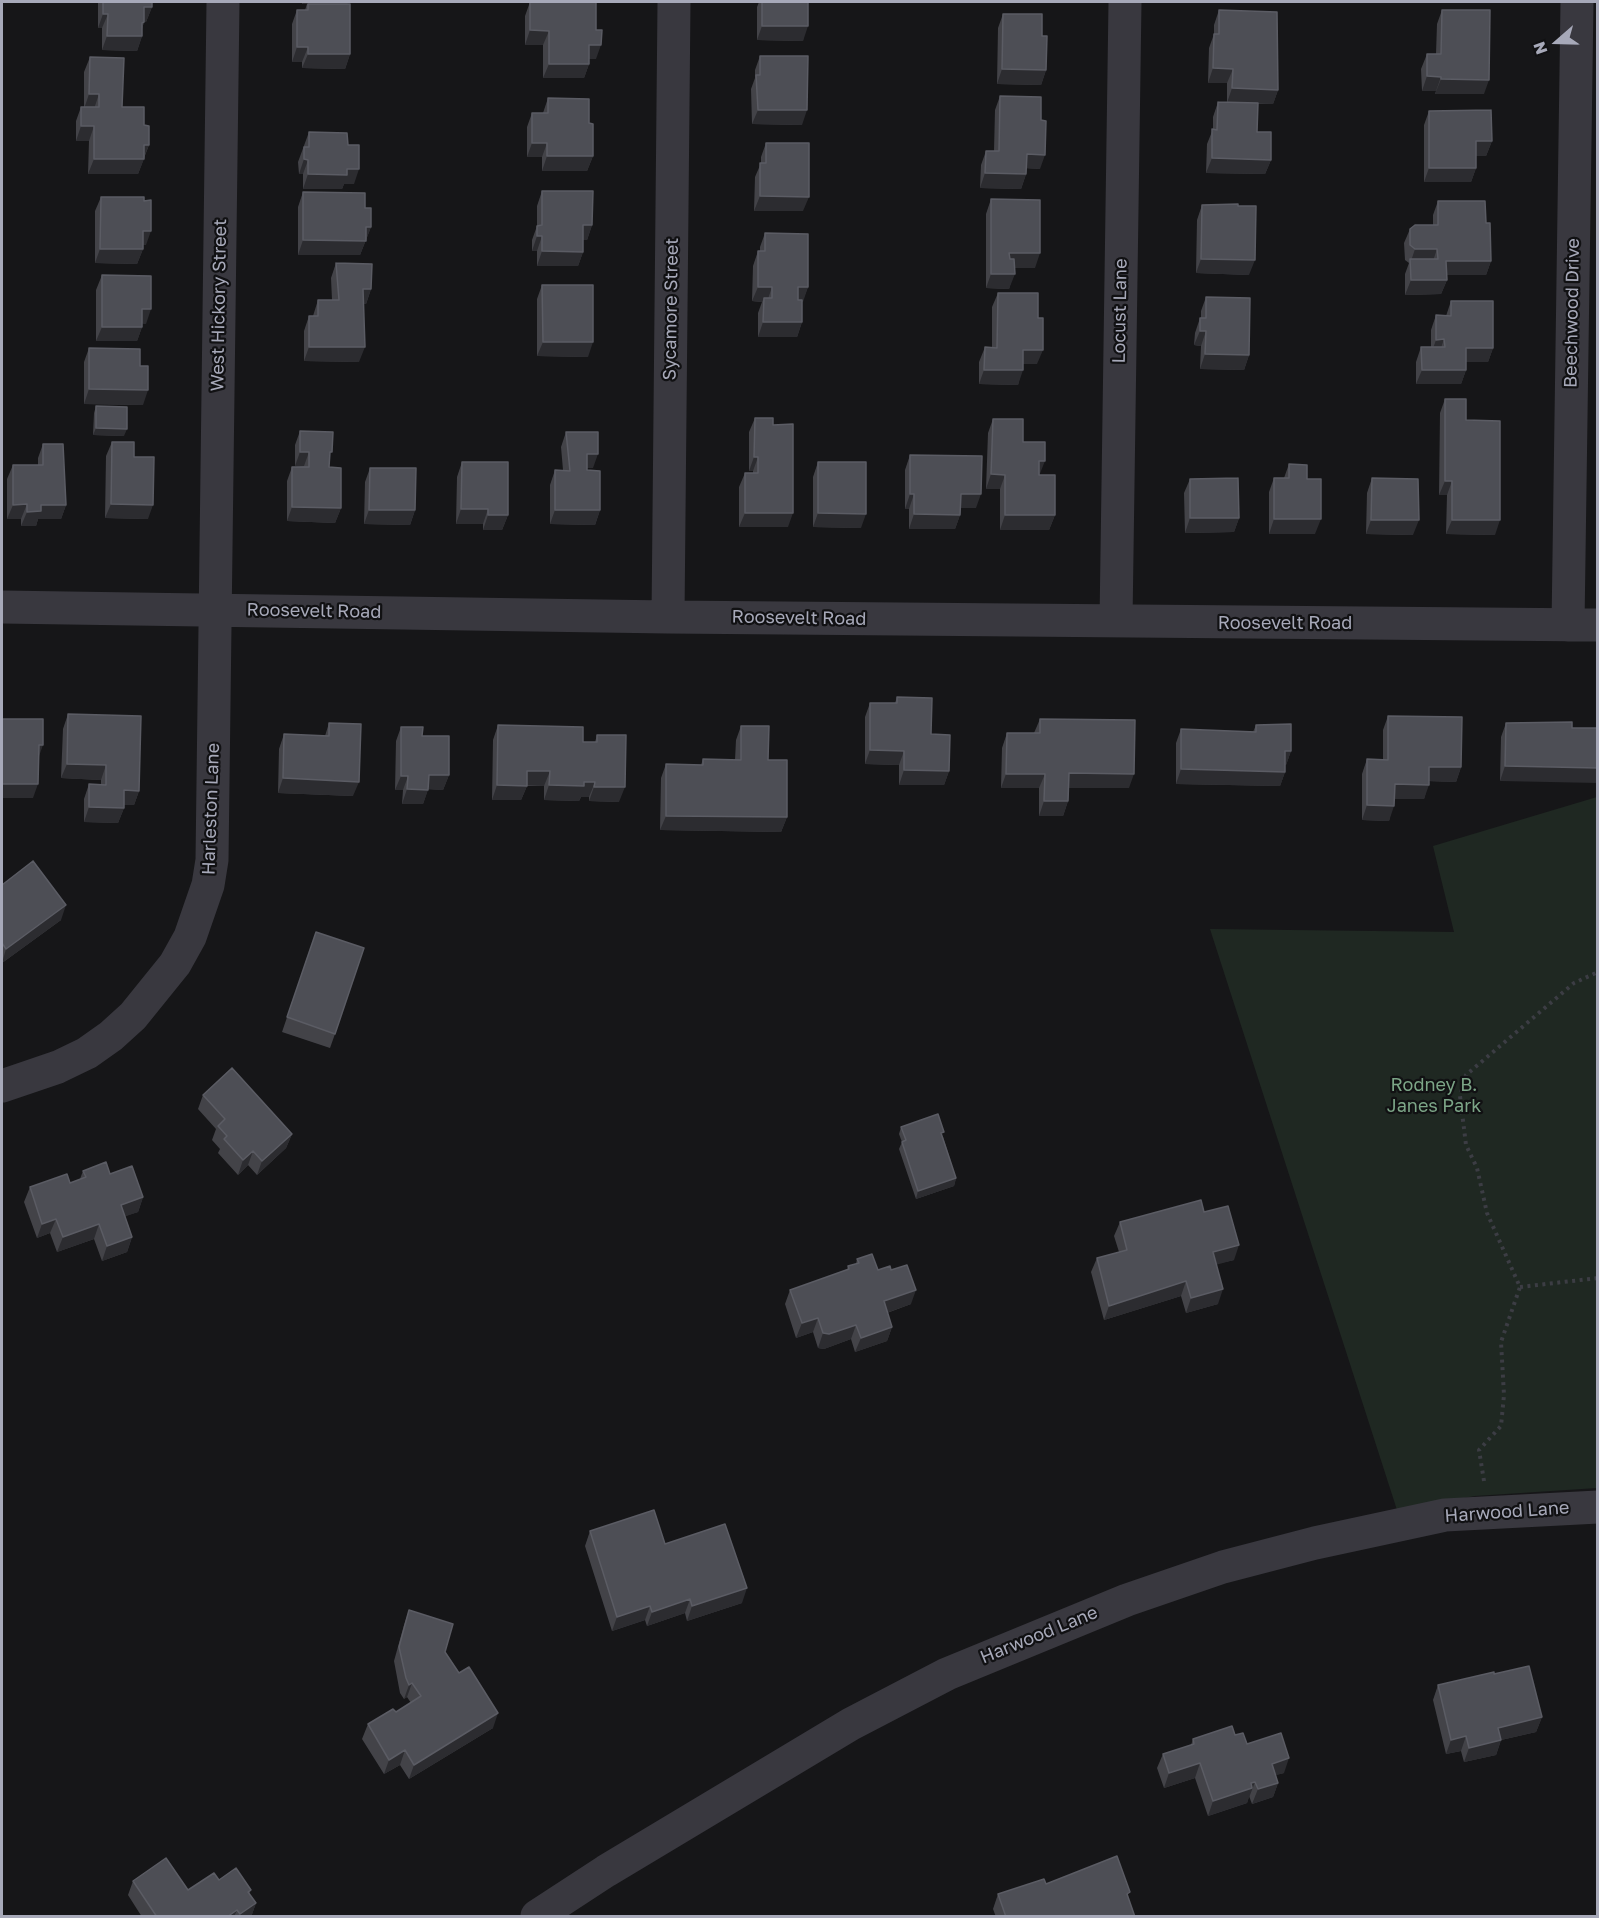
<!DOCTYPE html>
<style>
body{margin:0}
#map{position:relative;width:1599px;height:1918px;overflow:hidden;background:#161618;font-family:"Golos Text",sans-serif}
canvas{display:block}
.frame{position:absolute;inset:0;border:3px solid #a7a9b9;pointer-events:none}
.north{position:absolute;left:1527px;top:12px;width:60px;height:60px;-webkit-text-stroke:4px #111113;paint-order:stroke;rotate:250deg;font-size:16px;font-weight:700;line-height:24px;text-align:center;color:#a7a9b9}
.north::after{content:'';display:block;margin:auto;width:21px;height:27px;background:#a7a9b9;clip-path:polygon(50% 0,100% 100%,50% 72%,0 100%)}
</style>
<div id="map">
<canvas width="1599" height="1918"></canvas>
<div class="frame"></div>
<div class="north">N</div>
</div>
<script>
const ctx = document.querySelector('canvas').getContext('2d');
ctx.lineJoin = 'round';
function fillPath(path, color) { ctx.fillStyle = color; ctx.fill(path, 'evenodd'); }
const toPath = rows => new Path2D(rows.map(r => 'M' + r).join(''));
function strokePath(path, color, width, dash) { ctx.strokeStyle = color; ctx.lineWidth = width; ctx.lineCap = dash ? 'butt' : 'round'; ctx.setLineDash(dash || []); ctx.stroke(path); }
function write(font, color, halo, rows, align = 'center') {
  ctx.font = font + ' "Golos Text",sans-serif'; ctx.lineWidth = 4.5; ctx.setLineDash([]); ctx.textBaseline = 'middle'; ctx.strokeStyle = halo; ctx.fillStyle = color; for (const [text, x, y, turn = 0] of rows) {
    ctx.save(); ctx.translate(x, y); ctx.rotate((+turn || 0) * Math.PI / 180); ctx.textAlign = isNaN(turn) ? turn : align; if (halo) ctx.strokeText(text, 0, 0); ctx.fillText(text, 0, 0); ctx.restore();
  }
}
fillPath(toPath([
 [1597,797,1597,1488,1475,1496,1397,1510,1210,929,1454,932,1433,846]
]), '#1f2822');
strokePath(toPath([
 [1520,1287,1598,1278],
 [1484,1481,1479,1450,1501,1426,1504,1395,1501,1342,1520,1287,1487,1213,1477,1168,1466,1145,1460,1096,1466,1075,1574,983,1598,972]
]), '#3c3d44', 4, [3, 4.5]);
strokePath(toPath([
 [2,607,668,617,1598,625],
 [668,617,674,2],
 [1116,621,1125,2],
 [1568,625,1577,2],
 [2,1086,58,1067,87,1053,111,1036,133,1016,175,964,190,937,208,885,212,860,223,2],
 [537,1916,606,1871,851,1724,947,1674,1127,1600,1223,1567,1315,1543,1445,1515,1598,1507]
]), '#39383f', 33);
fillPath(toPath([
 [98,2,152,2,152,7,146,22,144,22,142,29,142,36,137,51,102,50,102,28,98,28],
 [302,2,348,2,347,4,350,54,345,69,302,68,302,62,292,62,292,24,297,10,305,10,307,4,302,4],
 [530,2,596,59,589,59,589,64,584,78,543,78,543,45,525,45,525,16],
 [759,2,808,2,803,41,757,40,757,7],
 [1219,10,1278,90,1273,104,1258,104,1257,132,1271,160,1265,174,1206,173,1207,144,1213,129,1213,117,1218,102,1227,102,1227,83,1208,83,1209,48,1214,34,1214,25],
 [1442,10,1484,94,1435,94,1436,91,1422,91,1421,69,1427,54,1436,54,1437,24],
 [1003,14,1042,36,1046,70,1041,85,997,84,998,28],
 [760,56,802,125,752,124,751,89,755,78,755,70],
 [90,57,122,107,144,125,149,145,138,174,88,174,89,141,76,141,76,121,81,107,84,107,84,72],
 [1000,96,1040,169,1026,168,1026,174,1021,189,980,188,981,165,986,151,994,151,995,110],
 [548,98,589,123,593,156,587,171,542,171,542,157,527,157,527,127,532,113,543,113],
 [1429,111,1492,141,1486,156,1476,156,1476,168,1471,182,1424,182,1424,125],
 [309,132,348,145,354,184,344,184,342,189,303,189,303,174,299,174,298,162],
 [766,143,803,211,754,211,755,177,761,163,761,157],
 [542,191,592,225,587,240,583,240,583,252,578,266,537,266,537,251,532,251,532,240,537,226,537,206],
 [303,192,365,208,371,227,360,255,298,255,298,207],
 [101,197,146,245,143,245,143,249,137,264,95,263,95,211],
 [991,199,1035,268,1015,268,1009,289,986,288,986,214],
 [1438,201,1486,223,1491,261,1486,275,1447,275,1447,280,1441,294,1405,295,1405,274,1409,263,1405,260,1404,243,1410,229,1433,225,1433,215],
 [1202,205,1249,275,1196,273,1197,220],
 [765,233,808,287,802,302,802,322,797,337,758,337,758,313,762,302,752,301,753,266,758,251,760,251,760,247],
 [336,263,371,289,366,304,363,304,359,362,304,361,304,331,309,316,313,316,318,300,332,300,331,278],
 [102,275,146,324,142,323,142,327,137,341,96,341,96,290],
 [542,285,588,357,537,356,537,299],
 [998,293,1037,364,1023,364,1018,385,979,384,979,362,985,347,992,348,992,307],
 [1206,297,1249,355,1244,370,1200,369,1201,346,1194,345,1195,333,1200,318,1201,318,1201,311],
 [1451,301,1493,348,1488,362,1466,362,1466,370,1461,384,1416,384,1416,362,1421,347,1431,347,1431,330,1436,315,1446,316],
 [89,348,140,366,143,405,84,404,84,362],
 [1445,399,1466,420,1495,535,1446,534,1447,495,1439,495,1440,413],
 [96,406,124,436,93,435,94,413],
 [755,418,773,425,788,527,739,527,739,487,745,473,753,473,753,471,749,471,749,432],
 [993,419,1023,442,1040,475,1055,515,1049,530,1000,530,1000,489,986,489,988,433],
 [300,431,329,459,329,467,341,508,335,523,287,521,287,481,292,467,304,467,295,466,295,445],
 [566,432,593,468,587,468,587,470,600,510,595,525,550,524,550,485,555,470,563,470,561,447],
 [112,442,134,457,148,519,105,518,106,456],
 [43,444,66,505,61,519,38,519,36,526,21,526,21,519,7,519,7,479,13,465,38,465,38,458],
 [910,455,976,508,961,508,960,515,955,529,909,529,909,509,905,509,905,470],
 [462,462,508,515,502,530,483,530,483,524,456,524,457,477],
 [818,462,861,528,813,527,813,477],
 [1289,464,1307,479,1315,534,1269,534,1269,492,1274,478,1284,478],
 [370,468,415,510,410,525,364,524,365,482],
 [1372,478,1413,535,1366,534,1367,493],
 [1190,479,1239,518,1234,532,1185,533,1184,493],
 [897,697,931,734,949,771,944,785,899,785,899,765,865,764,865,717,870,703,895,703],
 [68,714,139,791,134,805,124,805,124,808,118,823,84,822,84,799,89,784,101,785,101,780,61,778,63,729],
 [1388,716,1461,767,1456,782,1429,781,1424,799,1394,799,1389,821,1362,820,1362,774,1367,759,1383,760,1383,730],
 [1040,719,1129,788,1069,788,1068,801,1063,816,1039,816,1039,788,1001,788,1002,748,1007,733,1034,733],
 [329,723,353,796,278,793,279,749,284,734,325,736],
 [1506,723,1572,728,1500,781,1501,737],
 [498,725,583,742,595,742,597,735,619,802,589,801,589,797,581,797,579,801,544,800,544,786,527,786,521,800,492,800,493,740],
 [1256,725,1291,751,1286,765,1285,765,1285,772,1280,786,1176,784,1176,743,1181,729,1253,732],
 [741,726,768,760,787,817,781,832,660,830,661,778,666,764,701,765,703,759,735,760,736,740],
 [401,727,422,736,449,775,443,790,428,789,423,804,402,804,403,790,395,790,396,741],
 [2,885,61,920,2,963],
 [316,932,335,1034,330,1048,282,1032],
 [203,1095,292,1134,286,1148,257,1175,248,1165,238,1175,218,1153,220,1149,212,1140,216,1129,198,1109],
 [901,1127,943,1137,956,1178,954,1186,916,1199,899,1149,902,1142,899,1134],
 [83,1171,110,1174,143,1197,138,1212,125,1216,132,1237,127,1252,102,1261,94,1239,57,1252,50,1233,37,1238,24,1202,30,1187,70,1183,80,1179],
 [1204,1212,1234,1260,1216,1264,1218,1304,1186,1313,1181,1296,1104,1320,1091,1272,1097,1258,1119,1252,1114,1236,1120,1222],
 [857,1259,878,1270,891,1270,911,1304,887,1313,892,1327,887,1341,855,1352,851,1339,824,1349,818,1348,813,1332,796,1338,785,1304,790,1290,847,1270,848,1266,856,1264],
 [590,1531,665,1544,742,1603,687,1621,685,1613,647,1626,645,1620,612,1631,585,1546],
 [409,1610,445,1652,493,1728,409,1779,400,1765,384,1774,362,1739,368,1724,396,1712,411,1703,407,1697,404,1699,400,1693,394,1661,404,1625],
 [1494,1674,1542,1717,1536,1732,1501,1740,1496,1755,1464,1762,1461,1751,1446,1754,1433,1700,1438,1685],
 [1235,1735,1284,1773,1275,1775,1278,1783,1273,1797,1252,1804,1249,1796,1247,1803,1208,1816,1195,1778,1164,1788,1157,1768,1163,1754,1191,1745,1193,1739],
 [219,1880,251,1890,249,1894,256,1903,251,1917,142,1917,128,1895,133,1881,188,1890],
 [1046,1884,1128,1897,1135,1917,996,1917,993,1909,998,1894]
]), '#434348');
fillPath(toPath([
 [303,2,348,2,347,4,302,4],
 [144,7,152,7,146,22,139,22],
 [103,14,108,14,102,28,98,28],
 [144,22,140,36,142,36,137,51,102,50,107,36],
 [762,26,808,26,803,41,757,40],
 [530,30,549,31,543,45,525,45],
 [589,45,601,45,596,59,584,59],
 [297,47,308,47,302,62,292,62],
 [308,54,350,54,345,69,302,68],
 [549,64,589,64,584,78,543,78],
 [1213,68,1233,69,1227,83,1208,83],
 [1002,69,1046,70,1041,85,997,84],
 [1427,76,1441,77,1436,91,1422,91],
 [1441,79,1489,80,1484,94,1435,94],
 [1232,88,1278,90,1273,104,1227,103],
 [89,94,99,94,94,109,84,109],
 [758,110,807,110,802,125,752,124],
 [81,126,94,126,89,141,76,141],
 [1476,141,1492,141,1486,156,1471,156],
 [532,143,547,143,542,157,527,157],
 [144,145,149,145,143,159],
 [1027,154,1045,155,1040,169,1021,168],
 [547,156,593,156,587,171,542,171],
 [1212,158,1271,160,1265,174,1206,173],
 [94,159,144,159,138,174,88,174],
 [304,159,308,160,303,174,299,174],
 [1429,168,1476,168,1471,182,1424,182],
 [347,169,359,169,354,184,344,184,342,189,303,189,308,174],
 [985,173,1026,174,1021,189,980,188],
 [760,196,809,197,803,211,754,211],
 [583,225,592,225,587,240,578,240],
 [366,227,371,227,360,255,298,255,303,240],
 [143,231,151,231,146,245,138,245],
 [537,236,542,236,537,251,532,251],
 [100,249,143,249,137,264,95,263],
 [1415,249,1437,249,1432,264,1410,264],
 [542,251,583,252,578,266,537,266],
 [1009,253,1040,253,1035,268,1004,268],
 [1201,259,1255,260,1249,275,1196,273],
 [1446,261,1491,261,1486,275,1441,275],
 [991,274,1015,274,1009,289,986,288],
 [1411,280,1447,280,1441,294,1405,295],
 [758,287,772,287,767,302,764,298,762,302,752,301],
 [798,287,808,287,803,302,793,301],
 [363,289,371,289,366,304,357,304],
 [142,309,151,309,146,324,137,323],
 [763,322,802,322,797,337,758,337],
 [102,327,142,327,137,341,96,341],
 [1200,331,1206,331,1201,346,1194,345],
 [1444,339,1439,354,1431,354,1436,340],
 [543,342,593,342,588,357,537,356],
 [309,347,365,347,359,362,304,361],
 [1466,348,1493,348,1488,362,1461,362],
 [1023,350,1043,350,1037,364,1018,364],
 [1205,354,1249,355,1244,370,1200,369],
 [984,370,1023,370,1018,385,979,384],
 [1422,370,1466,370,1461,384,1416,384],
 [89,389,148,390,143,405,84,404],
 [96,428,127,429,124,436,93,435],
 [300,452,309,452,304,466,295,466],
 [587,454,598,454,593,468,582,468],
 [754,457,758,457,753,471,749,471],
 [1039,461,1045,461,1039,476],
 [991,474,1005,475,1000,489,986,489],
 [1445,481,1452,481,1447,495,1439,495],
 [910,494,914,494,909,509,905,509],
 [961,494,981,494,976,508,955,508],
 [27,504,21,519,7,519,13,505],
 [111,504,153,505,148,519,105,518],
 [41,505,66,505,61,519,38,519,36,526,21,526,27,512],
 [292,507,341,508,335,523,287,521],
 [461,509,488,509,483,524,456,524],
 [369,510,415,510,410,525,364,524],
 [555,510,600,510,595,525,550,524],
 [745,513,793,513,788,527,739,527],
 [818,513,866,514,861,528,813,527],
 [914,514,960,515,955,529,909,529],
 [488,515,508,515,502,530,483,530],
 [1005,515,1055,515,1049,530,1000,530],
 [1190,518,1239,518,1234,532,1185,533],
 [1274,519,1321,519,1315,534,1269,534],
 [1371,520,1419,520,1413,535,1366,534],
 [1452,520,1500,520,1495,535,1446,534],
 [39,745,43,745,38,759],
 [870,750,904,751,899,765,865,764],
 [1285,751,1291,751,1286,765,1280,765],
 [67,764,106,765,101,780,61,778],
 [1505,766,1598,768,1598,783,1500,781],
 [1429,767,1461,767,1456,782,1424,781],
 [1181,769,1285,772,1280,786,1176,784],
 [904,770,949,771,944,785,899,785],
 [527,771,550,771,544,786,521,785],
 [1069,773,1134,774,1129,788,1064,788],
 [1006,774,1045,774,1039,788,1001,788],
 [429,775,449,775,443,790,423,789],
 [401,776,408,776,403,790,395,790],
 [283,778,359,782,353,796,278,793],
 [584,782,595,782,589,797,581,797,579,801,544,800,549,785],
 [2,784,38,784,33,798,2,798],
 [1395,784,1429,785,1424,799,1389,799],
 [497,785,527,786,521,800,492,800],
 [594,787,625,787,619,802,589,801],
 [407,789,428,790,423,804,402,804],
 [124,790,139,791,134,805,119,805],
 [1044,801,1068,801,1063,816,1039,816],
 [1367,805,1394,806,1389,821,1362,820],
 [89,807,124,808,118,823,84,822],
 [666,816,787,817,781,832,660,830],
 [66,905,61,920,2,963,6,949],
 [292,1134,286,1148,257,1175,262,1161],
 [253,1151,248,1165,238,1175,243,1160],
 [956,1178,954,1186,916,1199,918,1191],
 [143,1197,138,1212,115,1220,121,1205],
 [56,1219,50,1233,37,1238,42,1224],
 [99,1224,94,1239,57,1252,63,1237],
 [132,1237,127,1252,102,1261,107,1246],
 [1239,1245,1234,1260,1208,1267,1213,1252],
 [1186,1281,1181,1296,1104,1320,1109,1306],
 [1223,1289,1218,1304,1186,1313,1191,1298],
 [916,1290,911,1304,878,1316,884,1301],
 [818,1318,813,1332,796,1338,802,1323],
 [856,1325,851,1339,824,1349,818,1348,823,1333],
 [892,1327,887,1341,855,1352,861,1338],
 [747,1588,742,1603,687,1621,692,1606],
 [690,1599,685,1613,647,1626,652,1612],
 [650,1606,645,1620,612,1631,617,1617],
 [412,1683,407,1697,404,1699,409,1685],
 [498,1713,493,1728,409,1779,414,1765],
 [1542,1717,1536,1732,1501,1740,1496,1755,1464,1762,1469,1748,1498,1728],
 [1466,1736,1461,1751,1446,1754,1451,1740],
 [405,1750,400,1765,384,1774,389,1760],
 [1289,1758,1284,1773,1266,1778,1272,1764],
 [1200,1763,1195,1778,1164,1788,1169,1773],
 [1255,1782,1247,1803,1208,1816,1213,1801],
 [1278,1783,1273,1797,1252,1804,1258,1789],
 [256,1903,251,1917,239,1917,240,1914],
 [237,1910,234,1917,227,1917]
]), '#2c2c30');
const building = toPath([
 [103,2,152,2,152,7,144,7,144,22,142,23,142,36,107,36,108,14,103,14,103,2],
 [530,2,596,2,596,30,602,30,601,45,589,45,589,64,549,64,549,31,530,30,530,2],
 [762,2,808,2,808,26,762,26,762,2],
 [308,4,350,4,350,54,308,54,308,47,297,47,297,10,308,10,308,4],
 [1219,10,1277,12,1278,90,1232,88,1233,69,1213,68,1214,34,1219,34,1219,10],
 [1442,10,1490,10,1489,80,1441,79,1441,77,1427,76,1427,54,1441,54,1442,10],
 [1003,14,1042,14,1042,36,1047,36,1046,70,1002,69,1003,14],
 [760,56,808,56,807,110,758,110,756,75,760,75,760,56],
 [90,57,124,58,122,107,144,107,144,125,149,126,149,145,144,145,144,159,94,159,94,126,81,126,81,107,99,107,99,94,89,94,90,57],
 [1000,96,1041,97,1041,120,1046,121,1045,155,1027,154,1026,174,985,173,986,151,999,151,1000,96],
 [548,98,589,99,589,123,593,124,593,156,547,156,547,143,532,143,532,113,548,113,548,98],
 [1218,102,1258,103,1257,132,1271,132,1271,160,1212,158,1212,129,1217,130,1218,102],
 [1491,110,1492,141,1476,141,1476,168,1429,168,1429,111,1491,110],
 [309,132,347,133,348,145,359,145,359,169,347,169,347,175,308,174,308,160,304,159,304,147,309,147,309,132],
 [766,143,809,143,809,197,760,196,760,163,766,163,766,143],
 [542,191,593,191,592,225,583,225,583,252,542,251,542,236,537,236,537,226,542,225,542,191],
 [303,192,365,193,365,208,371,208,371,227,366,227,366,241,303,240,303,192],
 [101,197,144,197,144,201,151,200,151,231,143,231,143,249,100,249,101,197],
 [991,199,1040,200,1040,253,1009,253,1010,259,1014,259,1015,274,991,274,991,199],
 [1438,201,1485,201,1486,223,1490,223,1491,261,1446,261,1447,280,1411,280,1410,259,1438,259,1437,249,1415,249,1410,245,1410,229,1415,225,1438,225,1438,201],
 [1238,204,1238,206,1256,206,1255,260,1201,259,1202,205,1238,204],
 [765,233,808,234,808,287,798,287,798,300,802,300,802,322,763,322,764,298,772,298,772,287,758,287,758,251,765,251,765,233],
 [336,263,372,264,371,289,363,289,365,347,309,347,309,316,318,316,318,300,339,300,336,263],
 [102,275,151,276,151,309,142,309,142,327,102,327,102,275],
 [542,285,593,285,593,342,543,342,542,285],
 [998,293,1038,293,1038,318,1043,318,1043,350,1023,350,1023,370,984,370,985,347,997,348,998,293],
 [1206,297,1250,298,1249,355,1205,354,1206,331,1200,331,1200,318,1206,318,1206,297],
 [1451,301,1493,301,1493,348,1466,348,1466,370,1422,370,1421,347,1445,347,1444,339,1436,340,1436,315,1451,316,1451,301],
 [89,348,140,349,140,366,148,366,148,390,89,389,89,348],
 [1445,399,1466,399,1466,420,1500,421,1500,520,1452,520,1452,481,1445,481,1445,399],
 [96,406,127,407,127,429,96,428,96,406],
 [755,418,773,418,773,425,793,424,793,513,745,513,745,473,758,473,758,457,754,457,755,418],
 [993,419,1023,419,1023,442,1045,442,1045,461,1039,461,1039,475,1055,475,1055,515,1005,515,1005,475,991,474,993,419],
 [300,431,333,432,332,452,330,452,329,467,341,468,341,508,292,507,292,467,309,467,309,452,300,452,300,431],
 [566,432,598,432,598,454,587,454,587,470,600,471,600,510,555,510,555,470,570,471,566,432],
 [112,442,134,442,134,457,154,457,153,505,111,504,112,442],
 [43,444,63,444,66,505,41,505,41,511,27,512,27,504,13,505,13,465,43,465,43,444],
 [910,455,982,456,981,494,961,494,960,515,914,514,914,494,910,494,910,455],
 [462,462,508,462,508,515,488,515,488,509,461,509,462,462],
 [818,462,866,462,866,514,818,513,818,462],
 [1289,464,1307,465,1307,479,1321,479,1321,519,1274,519,1274,478,1289,478,1289,464],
 [370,468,416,468,415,510,369,510,370,468],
 [1238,478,1239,518,1190,518,1190,479,1238,478],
 [1372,478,1418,479,1419,520,1371,520,1372,478],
 [897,697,932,698,931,734,950,735,949,771,904,770,904,751,870,750,870,703,897,703,897,697],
 [68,714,141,716,139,791,124,790,124,808,89,807,89,784,106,785,106,765,67,764,68,714],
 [1388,716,1462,717,1461,767,1429,767,1429,785,1395,784,1394,806,1367,805,1367,759,1388,760,1388,716],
 [2,719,43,719,43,745,39,745,38,784,2,784,2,719],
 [1040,719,1135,720,1134,774,1069,773,1068,801,1044,801,1045,774,1006,774,1007,733,1040,733,1040,719],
 [1572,722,1572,728,1598,728,1598,768,1505,766,1506,723,1572,722],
 [329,723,361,724,359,782,283,778,284,734,329,736,329,723],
 [1291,724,1291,751,1285,751,1285,772,1181,769,1181,729,1256,732,1256,725,1291,724],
 [498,725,583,727,583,742,597,742,597,735,626,735,625,787,594,787,595,782,584,782,584,786,549,785,550,771,527,771,527,786,497,785,498,725],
 [741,726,769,726,768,760,787,760,787,817,666,816,666,764,703,765,703,759,741,760,741,726],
 [401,727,423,727,422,736,449,736,449,775,429,775,428,790,407,789,408,776,401,776,401,727],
 [33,861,66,905,6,949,2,943,2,885,33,861],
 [316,932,364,948,335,1034,287,1017,316,932],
 [232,1068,292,1134,262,1161,253,1151,243,1160,224,1139,227,1136,218,1126,225,1119,203,1095,232,1068],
 [938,1114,944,1132,941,1133,956,1178,918,1191,902,1142,906,1140,901,1127,938,1114],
 [106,1162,110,1174,132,1166,143,1197,121,1205,132,1237,107,1246,99,1224,63,1237,56,1219,42,1224,30,1187,67,1174,70,1183,86,1177,83,1171,106,1162],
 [1201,1200,1204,1212,1228,1206,1239,1245,1213,1252,1223,1289,1191,1298,1186,1281,1109,1306,1097,1258,1127,1250,1120,1222,1201,1200],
 [872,1254,878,1270,890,1266,891,1270,907,1265,916,1290,884,1301,892,1327,861,1338,856,1325,829,1334,823,1333,818,1318,802,1323,790,1290,849,1269,848,1266,859,1263,857,1259,872,1254],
 [654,1510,665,1544,725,1524,747,1588,692,1606,690,1599,652,1612,650,1606,617,1617,590,1531,654,1510],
 [409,1610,453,1624,445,1652,459,1673,469,1667,498,1713,414,1765,405,1750,389,1760,368,1724,393,1709,396,1712,421,1696,412,1683,409,1685,406,1678,399,1647,409,1610],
 [1529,1666,1542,1717,1498,1728,1501,1740,1469,1748,1466,1736,1451,1740,1438,1685,1494,1672,1494,1674,1529,1666],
 [1232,1726,1235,1735,1243,1733,1247,1744,1281,1733,1289,1758,1272,1764,1278,1783,1258,1789,1255,1782,1251,1783,1252,1788,1213,1801,1200,1763,1169,1773,1163,1754,1194,1744,1193,1739,1232,1726],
 [1117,1856,1130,1892,1127,1894,1135,1917,1006,1917,998,1894,1044,1879,1046,1884,1117,1856],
 [166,1858,188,1890,214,1873,219,1880,236,1868,251,1890,248,1892,256,1903,240,1914,237,1910,227,1917,157,1917,133,1881,166,1858]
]);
fillPath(building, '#4d4e55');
strokePath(building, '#5b5c64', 1.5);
write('18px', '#a7a9b9', '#111113', [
 ["West Hickory Street",219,305,-89],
 ["Sycamore Street",671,309,-89],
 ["Locust Lane",1120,311,-89],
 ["Beechwood Drive",1572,313,-89],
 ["Roosevelt Road",314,611,1],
 ["Roosevelt Road",799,618,1],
 ["Roosevelt Road",1285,623],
 ["Harleston Lane",211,809,-88],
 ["Harwood Lane",1507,1512,-4],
 ["Harwood Lane",1039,1635,-22]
]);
write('18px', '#7ca587', '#111113', [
 ["Rodney B.",1434,1085],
 ["Janes Park",1434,1106]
]);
</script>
